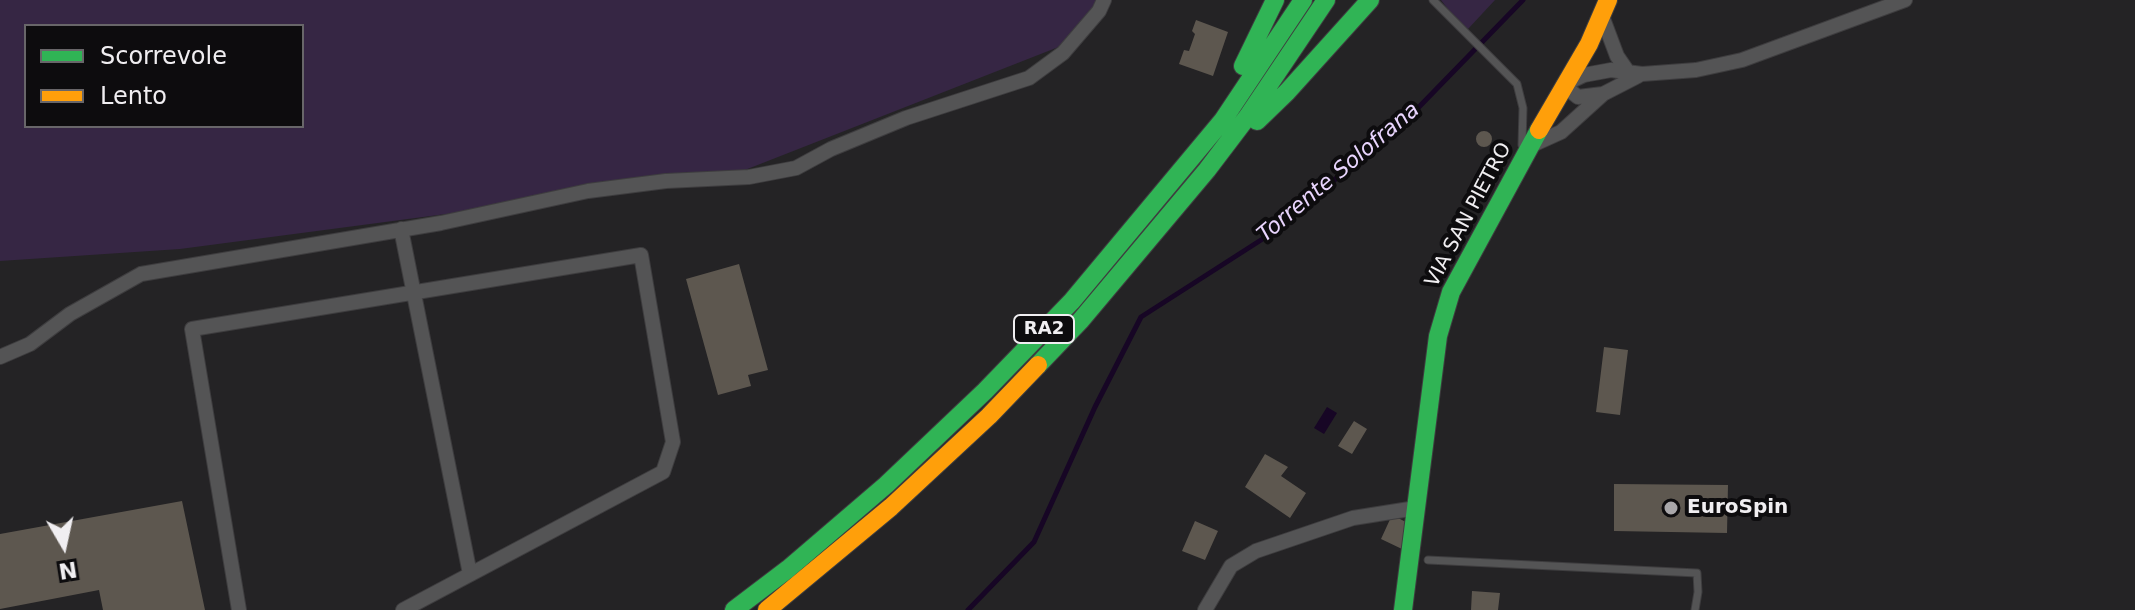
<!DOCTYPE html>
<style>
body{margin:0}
#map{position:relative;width:2135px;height:610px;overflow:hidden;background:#242325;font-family:"DejaVu Sans",sans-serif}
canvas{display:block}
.legend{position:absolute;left:24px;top:24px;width:280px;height:104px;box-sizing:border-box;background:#0d0c0e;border:2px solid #686669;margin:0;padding:10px 14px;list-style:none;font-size:24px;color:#f0eef1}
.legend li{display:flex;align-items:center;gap:16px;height:40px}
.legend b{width:40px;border:2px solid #686669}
.north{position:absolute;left:24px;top:506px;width:80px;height:80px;-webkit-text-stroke:6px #0d0c0e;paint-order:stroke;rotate:171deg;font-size:22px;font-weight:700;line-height:32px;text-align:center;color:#f0eef1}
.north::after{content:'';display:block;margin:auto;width:28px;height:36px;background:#f0eef1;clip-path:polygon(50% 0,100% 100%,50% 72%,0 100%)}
</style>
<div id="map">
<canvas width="2135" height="610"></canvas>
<ul class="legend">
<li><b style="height:10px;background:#30b455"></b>Scorrevole</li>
<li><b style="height:10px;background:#ff9f0a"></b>Lento</li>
</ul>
<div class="north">N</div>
</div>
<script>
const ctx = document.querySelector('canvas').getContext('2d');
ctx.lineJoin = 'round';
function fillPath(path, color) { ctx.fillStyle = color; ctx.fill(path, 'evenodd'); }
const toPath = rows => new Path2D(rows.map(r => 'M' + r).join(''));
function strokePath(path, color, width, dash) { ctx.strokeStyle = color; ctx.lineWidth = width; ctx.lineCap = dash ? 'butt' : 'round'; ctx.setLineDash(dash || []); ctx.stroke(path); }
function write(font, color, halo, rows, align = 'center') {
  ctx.font = font + ' "DejaVu Sans",sans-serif'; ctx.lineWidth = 8; ctx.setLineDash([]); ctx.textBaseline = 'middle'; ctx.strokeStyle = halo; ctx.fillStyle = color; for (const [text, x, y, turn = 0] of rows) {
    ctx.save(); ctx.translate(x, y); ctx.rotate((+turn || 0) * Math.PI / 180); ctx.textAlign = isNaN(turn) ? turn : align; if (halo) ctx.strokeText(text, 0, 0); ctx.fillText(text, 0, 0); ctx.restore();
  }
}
fillPath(toPath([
 [0,0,1102,0,1084,37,727,177,180,249,0,261],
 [26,26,302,26,302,126,26,126],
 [1441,0,1495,0,1468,29,1453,16]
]), '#362644');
fillPath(toPath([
 [1327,407,1337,413,1324,434,1314,428]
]), '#170625');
strokePath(toPath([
 [968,610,1034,542,1095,407,1141,317,1275,231,1417,109,1523,0]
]), '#170625', 5);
fillPath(toPath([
 [1196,20,1228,32,1213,76,1179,64,1184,50,1189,51,1195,34,1192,31],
 '1476 139a8 8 0 1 1 16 0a8 8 0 1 1-16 0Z',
 [739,264,768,370,748,375,751,386,718,395,686,279],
 [1604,347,1628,350,1620,415,1596,412],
 [1354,421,1367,429,1352,454,1338,446],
 [1265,454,1288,467,1281,476,1306,493,1290,518,1245,487],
 [1614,484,1728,485,1727,533,1614,531],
 [182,501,205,610,103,610,99,590,0,609,0,534],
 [1392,515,1406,522,1402,549,1381,539],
 [1195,521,1218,531,1205,560,1182,551],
 [1472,591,1500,593,1498,610,1471,610]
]), '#5d574f');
const lane = toPath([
 [1433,0,1517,84,1523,108,1522,145],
 [1428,560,1697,573,1698,592,1695,610]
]);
const street = toPath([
 [1602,16,1617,56,1628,72],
 [1603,94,1578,97,1563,85,1584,75,1611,70,1642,74,1696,70,1742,60,1905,0],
 [1530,146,1561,132,1603,94,1638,76],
 [401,229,470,574],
 [0,357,30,344,70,314,141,274,441,223,588,191,666,181,749,177,796,168,831,149,906,118,1029,78,1063,53,1099,11,1104,0],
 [239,610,192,329,641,255,673,442,663,472,403,610],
 [1205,610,1231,566,1256,551,1353,518,1416,508]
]);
const fast = toPath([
 [1243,66,1275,0],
 [1257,121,1287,92,1370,0],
 [1038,365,1081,320,1207,170,1248,116,1326,0],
 [734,610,788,569,886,485,985,391,1072,301,1223,120,1303,0],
 [1403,610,1438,336,1451,292,1539,130]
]);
const slow = toPath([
 [1539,130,1589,44,1608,0],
 [767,610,891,507,989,416,1038,365]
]);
strokePath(lane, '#3e3d3f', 9);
strokePath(street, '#3e3d3f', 16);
strokePath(fast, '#3e3d3f', 20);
strokePath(slow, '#3e3d3f', 20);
strokePath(lane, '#545455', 7);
strokePath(street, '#545455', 14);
strokePath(fast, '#30b455', 18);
strokePath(slow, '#ff9f0a', 18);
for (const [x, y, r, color] of [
 [1671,508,8,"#a9a7aa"]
]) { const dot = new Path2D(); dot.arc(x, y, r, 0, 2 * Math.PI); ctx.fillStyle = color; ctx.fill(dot); strokePath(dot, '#0d0c0e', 3); }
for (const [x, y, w] of [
 [1044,329,60]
]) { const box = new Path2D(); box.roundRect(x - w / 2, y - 14, w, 28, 6); ctx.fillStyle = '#0d0c0e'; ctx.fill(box); strokePath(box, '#f0eef1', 2); }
write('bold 18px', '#f0eef1', null, [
 ["RA2",1044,329]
]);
write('20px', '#f0eef1', '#0d0c0e', [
 ["VIA SAN PIETRO",1469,215,-62]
]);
write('bold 20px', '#f0eef1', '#0d0c0e', [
 ["EuroSpin",1687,508]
], 'left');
write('italic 22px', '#e9d5fe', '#0d0c0e', [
 ["Torrente Solofrana",1339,173,-40]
]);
</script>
